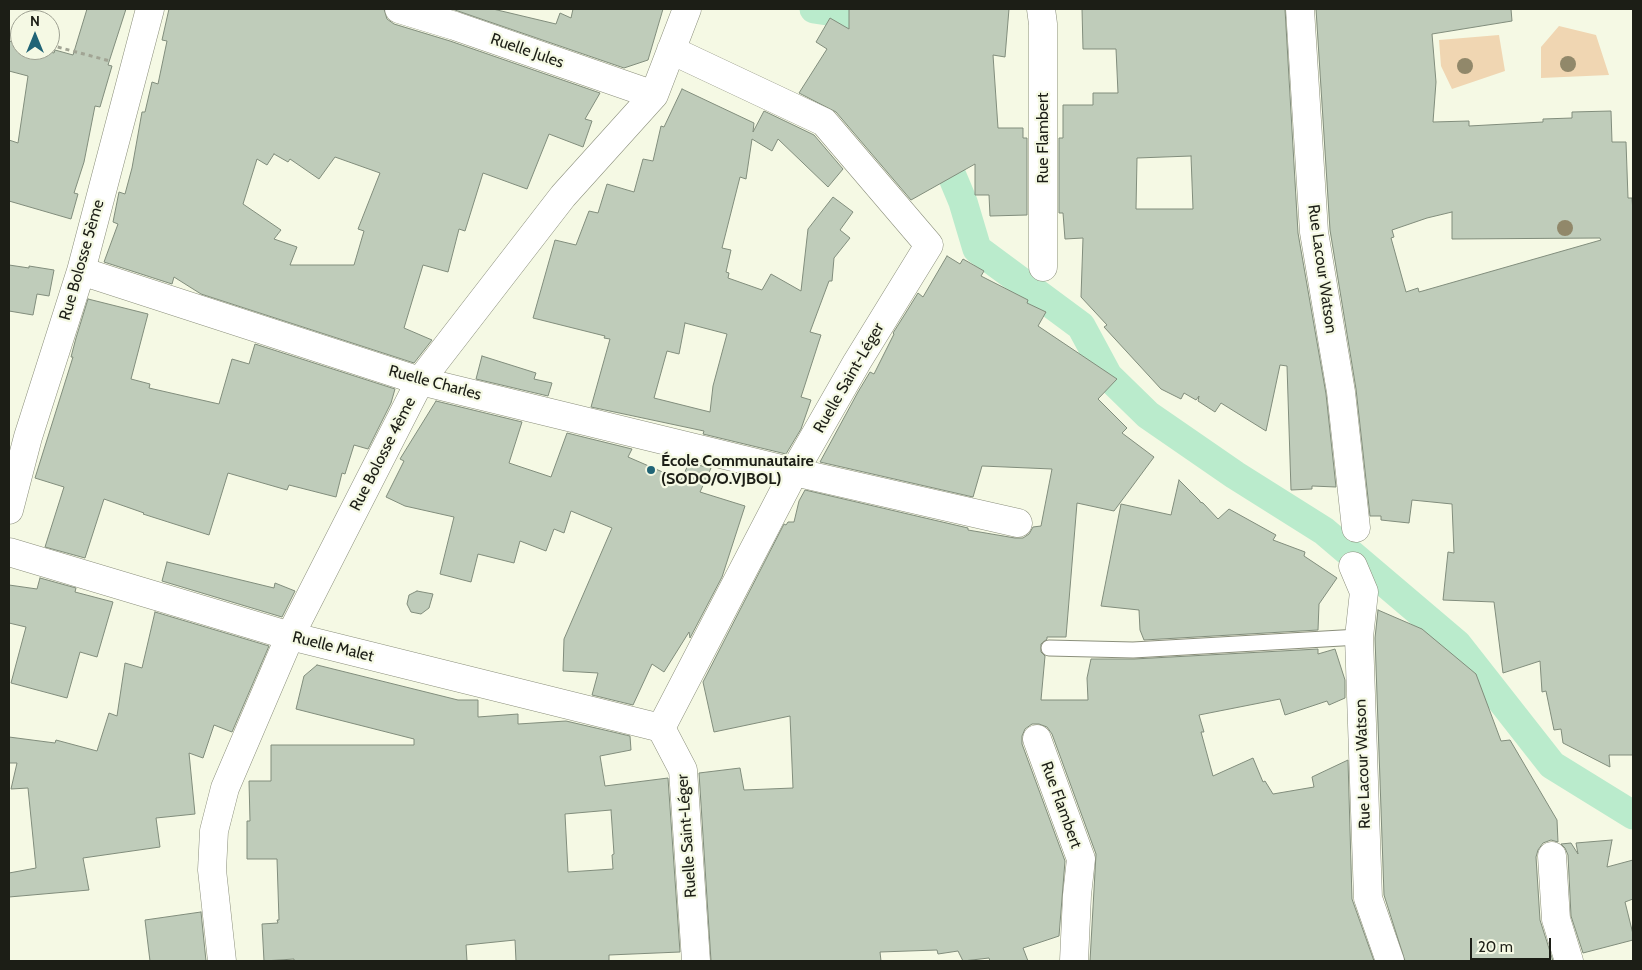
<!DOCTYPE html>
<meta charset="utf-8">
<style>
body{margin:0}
#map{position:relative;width:1642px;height:970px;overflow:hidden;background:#f5f9e4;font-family:Cabin,sans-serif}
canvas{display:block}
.frame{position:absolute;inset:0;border:10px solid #1c1e16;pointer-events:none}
.north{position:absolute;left:10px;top:10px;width:50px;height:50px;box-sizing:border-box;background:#f5f9e4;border:1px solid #9ea192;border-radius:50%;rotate:0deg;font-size:14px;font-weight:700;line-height:20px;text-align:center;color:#1c1e16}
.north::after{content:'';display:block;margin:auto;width:18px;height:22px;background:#206476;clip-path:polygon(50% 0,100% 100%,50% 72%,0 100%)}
.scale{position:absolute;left:1470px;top:938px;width:81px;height:22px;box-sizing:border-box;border:2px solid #1c1e16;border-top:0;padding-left:6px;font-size:15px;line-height:18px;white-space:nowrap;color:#1c1e16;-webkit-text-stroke:4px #f5f9e4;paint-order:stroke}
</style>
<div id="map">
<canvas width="1642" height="970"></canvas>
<div class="frame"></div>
<div class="north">N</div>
<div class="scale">20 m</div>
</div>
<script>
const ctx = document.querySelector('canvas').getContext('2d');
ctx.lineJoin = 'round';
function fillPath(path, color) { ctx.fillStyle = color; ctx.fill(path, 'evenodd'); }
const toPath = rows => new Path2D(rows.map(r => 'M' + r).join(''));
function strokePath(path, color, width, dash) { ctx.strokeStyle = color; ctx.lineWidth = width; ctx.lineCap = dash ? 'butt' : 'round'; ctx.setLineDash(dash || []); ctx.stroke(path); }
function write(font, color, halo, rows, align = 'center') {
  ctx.font = font + ' Cabin,sans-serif'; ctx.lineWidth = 4.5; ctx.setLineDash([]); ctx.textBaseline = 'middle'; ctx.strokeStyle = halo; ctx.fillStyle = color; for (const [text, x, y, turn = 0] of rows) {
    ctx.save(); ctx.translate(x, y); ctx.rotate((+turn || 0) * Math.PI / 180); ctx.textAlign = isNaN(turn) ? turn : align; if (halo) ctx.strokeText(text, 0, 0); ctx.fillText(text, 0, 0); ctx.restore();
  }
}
fillPath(toPath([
 [1559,26,1596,35,1609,75,1541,78,1541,47],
 [1499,35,1505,71,1452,89,1441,66,1439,40]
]), '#f0d6b2');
strokePath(toPath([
 [814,9,834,12,864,33,876,50],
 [937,140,963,202,977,249,1081,326,1108,376,1148,415,1235,475,1324,531,1457,644,1552,765,1633,815]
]), '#baebcc', 29);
const building = toPath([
 [87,9,126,9,108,65,112,66,100,107,95,106,84,162,74,193,78,194,71,219,9,201,9,140,18,143,28,76,9,71,9,41,20,44,20,50,43,50,54,53,55,50,73,55,87,9],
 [169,9,384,9,387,19,394,24,450,41,600,93,585,119,592,121,583,147,549,134,527,189,483,173,465,231,459,229,448,272,423,265,404,328,432,340,414,363,201,294,174,277,172,284,104,262,118,224,113,222,119,192,125,194,132,168,142,112,145,112,152,82,158,84,167,41,162,40,169,9],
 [274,154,288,162,290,159,319,179,335,157,380,173,358,229,364,231,354,265,290,265,297,247,274,239,281,230,243,204,257,159,267,165,274,154],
 [452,9,493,9,556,24,560,13,571,18,573,9,663,9,648,60,624,68,452,9],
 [849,9,1009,9,1005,57,993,55,998,128,1023,128,1023,138,1027,138,1027,215,990,216,989,195,975,195,975,164,911,200,836,112,799,93,827,49,816,42,830,18,849,29,849,9],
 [1082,9,1285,9,1298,233,1326,394,1336,487,1312,486,1312,489,1291,490,1287,366,1280,365,1266,431,1221,403,1215,412,1198,401,1199,396,1196,400,1184,393,1181,399,1161,389,1104,327,1107,325,1081,297,1083,238,1065,239,1063,213,1059,213,1059,138,1063,138,1063,105,1093,105,1093,93,1118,93,1116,49,1083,49,1082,9],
 [1191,156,1193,209,1136,209,1137,158,1191,156],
 [1316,9,1511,9,1512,21,1432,34,1436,82,1433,122,1469,121,1469,126,1543,122,1543,119,1572,118,1572,112,1611,111,1612,142,1626,142,1628,198,1632,198,1633,212,1633,755,1609,755,1610,767,1563,743,1561,729,1554,730,1546,691,1542,692,1540,661,1503,673,1494,602,1443,600,1448,552,1454,553,1452,504,1412,500,1409,523,1381,520,1381,516,1370,516,1356,389,1330,230,1316,9],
 [1452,212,1452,239,1600,238,1601,240,1419,292,1418,288,1406,292,1391,238,1394,237,1392,230,1427,218,1452,212],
 [682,89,754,123,753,132,764,111,814,135,843,169,828,187,778,139,772,151,752,139,746,179,740,177,722,248,731,250,726,272,729,273,728,278,762,290,771,274,801,291,808,229,833,197,853,212,840,230,850,238,834,258,832,281,829,281,810,332,821,335,801,397,811,400,801,429,786,454,703,434,704,431,591,407,610,339,604,338,605,336,533,318,555,240,576,245,589,211,598,213,607,184,634,192,643,159,653,161,661,126,664,127,682,89],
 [685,323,727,334,713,386,710,412,654,398,667,351,679,354,685,323],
 [947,256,960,264,963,259,984,271,981,276,1028,300,1027,303,1046,312,1038,326,1117,379,1098,399,1127,428,1122,433,1154,457,1114,511,1077,503,1066,637,1047,637,1047,639,1041,644,1041,652,1045,656,1041,700,1088,700,1087,678,1091,659,1134,659,1318,649,1318,654,1335,649,1345,680,1345,698,1329,705,1327,701,1285,715,1280,699,1199,715,1204,732,1201,732,1213,776,1253,758,1263,782,1265,781,1273,794,1314,787,1312,777,1348,760,1352,899,1374,961,1090,961,1096,854,1052,734,1047,727,1039,724,1032,724,1025,729,1022,736,1022,744,1065,861,1059,936,1023,948,1028,961,990,961,989,958,963,961,958,951,938,954,937,950,880,952,881,961,711,961,699,773,740,768,744,790,793,788,790,716,714,732,703,682,784,524,786,525,788,522,794,522,799,501,805,490,968,528,968,530,1015,538,1023,538,1029,534,1033,527,1041,526,1052,469,982,466,973,497,820,462,858,392,870,372,874,374,894,334,893,333,905,314,918,293,923,297,947,256],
 [9,265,29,268,29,266,54,270,49,296,37,294,33,315,9,311,9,265],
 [88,299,148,314,131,379,150,384,149,388,219,404,232,359,249,364,255,344,395,389,391,403,368,449,354,445,345,474,342,473,336,497,289,485,287,490,228,473,209,535,143,514,144,513,104,499,85,558,45,547,64,487,35,478,73,357,71,357,76,338,88,299],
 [482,356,536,373,534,379,552,383,548,396,476,379,482,356],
 [436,401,522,422,509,463,551,477,567,433,632,449,628,457,681,480,689,463,711,468,700,492,745,506,722,577,690,638,689,632,664,672,652,664,633,705,592,695,598,673,563,671,564,639,612,528,571,511,564,533,554,529,546,551,520,541,514,563,478,554,471,582,440,574,454,517,405,506,386,497,404,461,400,459,436,401],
 [1179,480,1200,501,1200,502,1203,503,1218,519,1229,509,1276,535,1273,540,1305,552,1304,556,1337,578,1319,604,1318,630,1144,640,1140,630,1139,610,1101,606,1121,504,1171,515,1179,480],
 [167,562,274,588,275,583,295,591,282,617,162,581,167,562],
 [40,578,76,588,75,592,113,602,97,657,80,652,67,698,11,683,26,627,9,623,9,585,37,589,40,578],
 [417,591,433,594,429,608,421,614,411,612,407,604,409,595,417,591],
 [1378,610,1422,629,1476,674,1501,741,1510,740,1557,820,1558,842,1551,840,1543,843,1538,850,1536,857,1540,920,1553,961,1405,961,1384,895,1375,638,1378,610],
 [155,612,269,646,232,732,214,725,203,758,189,753,195,814,156,818,160,847,83,858,89,890,9,897,9,873,36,868,28,788,11,789,17,763,9,763,9,737,55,743,56,740,97,751,109,713,117,716,125,663,142,668,155,612],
 [317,665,458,700,478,700,478,717,518,714,518,724,566,721,630,736,631,750,600,756,605,786,668,778,680,952,609,955,609,961,516,961,515,940,466,945,467,961,294,961,294,959,264,961,262,924,278,923,277,920,279,920,277,859,247,859,247,821,250,821,249,781,271,781,271,745,414,745,414,739,296,709,304,676,317,665],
 [611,810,614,854,612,855,613,869,568,872,565,814,611,810],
 [1612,840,1607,867,1633,860,1633,899,1625,902,1633,934,1633,940,1583,953,1571,916,1568,855,1565,848,1561,844,1571,843,1578,854,1576,843,1612,840],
 [201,912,206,961,150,961,145,920,201,912]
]);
fillPath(building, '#bfccba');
strokePath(building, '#818d7c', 1);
const service = toPath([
 [1049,648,1133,650,1359,637]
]);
const minor = toPath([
 [399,9,455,26,654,95],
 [1041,9,1043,24,1043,267],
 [1300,9,1314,232,1341,392,1356,528],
 [81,271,420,381,794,472,1018,523],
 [9,510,28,437,81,271,150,9],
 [9,552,290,636,661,728],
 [1353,566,1364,592,1359,637,1368,898,1390,961],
 [661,728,794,472,857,362,929,245,824,122,671,50],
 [661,728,683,770,696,961],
 [1037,739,1081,859,1077,895,1074,961],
 [1552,856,1556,919,1569,961],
 [222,961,212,870,214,831,225,788,290,636,420,381,563,196,654,95,687,9]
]);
strokePath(service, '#8b8f7c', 17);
strokePath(minor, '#8b8f7c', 29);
strokePath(toPath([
 [9,34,20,37],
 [50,45,110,61]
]), '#a1a494', 3, [4, 4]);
strokePath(service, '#fff', 15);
strokePath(minor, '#fff', 28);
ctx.fillStyle = '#91886a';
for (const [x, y] of [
 [1568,64],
 [1465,66],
 [1565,228]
]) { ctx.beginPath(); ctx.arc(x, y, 8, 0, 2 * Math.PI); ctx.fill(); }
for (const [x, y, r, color] of [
 [651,470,5,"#206476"]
]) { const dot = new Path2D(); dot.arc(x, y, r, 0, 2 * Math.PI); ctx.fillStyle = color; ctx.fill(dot); strokePath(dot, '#f5f9e4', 2); }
write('16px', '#1c1e16', '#f5f9e4', [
 ["Ruelle Jules",527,51,19],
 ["Rue Flambert",1043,138,-90],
 ["Rue Bolosse 5ème",82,260,-74],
 ["Rue Lacour Watson",1322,269,82],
 ["Ruelle Saint-Léger",849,378,-60],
 ["Ruelle Charles",435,383,15],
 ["Rue Bolosse 4ème",383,454,-63],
 ["Ruelle Malet",333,647,14],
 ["Rue Lacour Watson",1363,764,-92],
 ["Rue Flambert",1061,805,70],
 ["Ruelle Saint-Léger",687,836,-94]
]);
write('bold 16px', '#1c1e16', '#f5f9e4', [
 ["École Communautaire",661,461],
 ["(SODO/O.VJBOL)",661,479]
], 'left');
</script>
